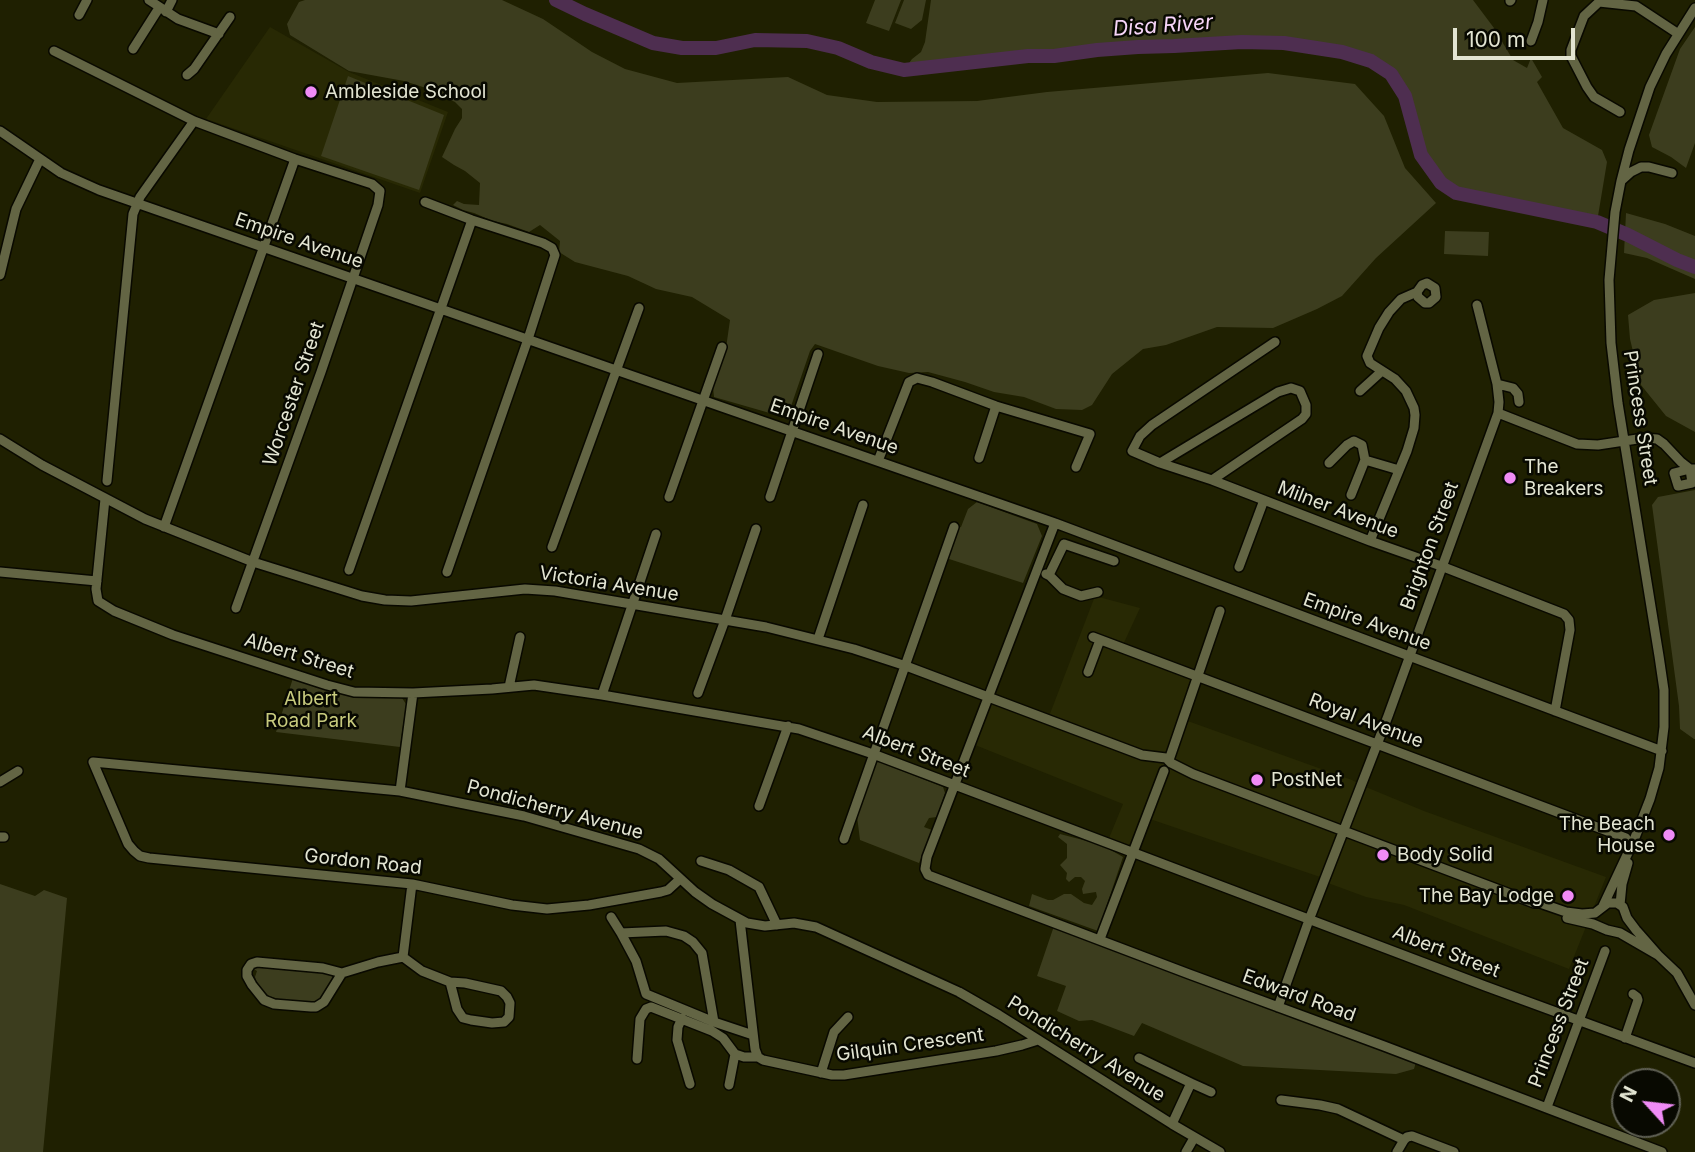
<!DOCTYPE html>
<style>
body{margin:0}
#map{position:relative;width:1695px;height:1152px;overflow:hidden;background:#1f2001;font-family:Inter,sans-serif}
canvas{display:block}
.north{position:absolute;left:1611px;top:1068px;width:70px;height:70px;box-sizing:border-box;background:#080901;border:2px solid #606155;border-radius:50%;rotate:297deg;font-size:19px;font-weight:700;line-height:28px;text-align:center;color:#e3e5d2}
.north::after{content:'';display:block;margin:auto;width:24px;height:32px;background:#f08bf6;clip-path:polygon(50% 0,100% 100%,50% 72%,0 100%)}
.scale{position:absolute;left:1453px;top:28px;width:122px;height:32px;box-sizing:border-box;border:4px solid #e3e5d2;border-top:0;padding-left:9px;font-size:21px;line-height:24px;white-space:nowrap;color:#e3e5d2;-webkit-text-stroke:5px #080901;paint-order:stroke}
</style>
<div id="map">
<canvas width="1695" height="1152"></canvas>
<div class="north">N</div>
<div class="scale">100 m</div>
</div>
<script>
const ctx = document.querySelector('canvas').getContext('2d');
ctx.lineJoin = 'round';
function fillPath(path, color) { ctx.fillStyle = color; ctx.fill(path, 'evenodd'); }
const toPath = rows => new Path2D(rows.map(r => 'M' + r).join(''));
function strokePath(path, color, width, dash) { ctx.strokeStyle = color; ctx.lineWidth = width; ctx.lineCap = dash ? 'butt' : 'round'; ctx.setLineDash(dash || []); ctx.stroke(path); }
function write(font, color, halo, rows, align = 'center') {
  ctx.font = font + ' Inter,sans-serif'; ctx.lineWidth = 5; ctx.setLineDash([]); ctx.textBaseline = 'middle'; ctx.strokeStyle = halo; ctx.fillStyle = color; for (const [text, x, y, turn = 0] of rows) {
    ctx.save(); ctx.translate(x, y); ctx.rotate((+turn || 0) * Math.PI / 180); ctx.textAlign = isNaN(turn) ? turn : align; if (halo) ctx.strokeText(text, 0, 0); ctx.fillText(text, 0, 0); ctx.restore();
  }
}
fillPath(toPath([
 [270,27,349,72,448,112,420,193,206,119],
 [1095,596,1140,608,1122,647,1199,679,1185,720,1352,780,1361,785,1424,811,1606,877,1569,969,1404,905,1366,897,1328,883,1326,879,1147,818,1132,853,1107,843,1123,804,970,743,989,698,1048,719]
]), '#282904');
fillPath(toPath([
 [305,0,502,0,543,19,592,52,625,69,677,83,788,77,827,95,877,102,977,101,1047,92,1268,73,1355,84,1384,116,1405,168,1436,203,1376,258,1342,296,1317,309,1273,328,1217,327,1166,345,1143,349,1112,374,1092,405,1082,410,1056,409,1024,397,994,392,965,382,928,372,909,373,878,366,815,344,810,351,787,418,714,397,713,387,726,348,730,320,692,297,656,289,628,276,575,262,559,252,560,241,540,225,529,232,507,224,493,221,474,213,463,210,453,205,457,201,464,204,479,205,480,183,465,171,454,165,442,157,455,129,462,118,462,109,455,102,426,88,404,81,349,71,290,35,287,24,299,2],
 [875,0,901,0,889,31,866,23],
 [904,0,926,0,922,20,911,29,895,23],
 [931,0,1473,0,1494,28,1513,60,1527,68,1531,58,1542,77,1537,82,1563,128,1602,150,1607,162,1597,222,1456,193,1441,183,1421,155,1405,96,1391,74,1371,61,1342,52,1284,43,1242,42,1174,46,1138,47,1097,50,1054,56,1028,56,904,70,912,59,921,52,925,42],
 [1695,27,1695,143,1686,168,1671,157,1652,147,1649,135,1680,49],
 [348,76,444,115,419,190,321,156],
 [1626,213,1665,224,1695,236,1695,279,1647,258,1624,253],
 [1445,231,1489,232,1488,256,1444,254],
 [1695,293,1695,432,1666,416,1641,385,1630,339,1628,315,1654,300],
 [1695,490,1695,739,1694,739,1680,729,1679,706,1652,505,1658,497],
 [977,502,1037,524,1042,536,1023,583,946,558,958,528,961,527,968,509],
 [293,678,352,696,402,698,406,704,400,747,276,732],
 [877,761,943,787,945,793,937,817,929,818,924,827,932,830,919,863,860,840,857,816],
 [1060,834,1102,845,1123,857,1098,931,1029,906,1032,894,1048,900,1053,900,1064,894,1071,894,1084,903,1092,905,1097,897,1096,892,1083,894,1082,889,1085,881,1081,877,1075,877,1069,882,1066,879,1067,873,1060,865,1067,858,1067,844,1058,837],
 [0,884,35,896,44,890,67,898,43,1152,0,1152],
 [1054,926,1416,1062,1414,1069,1396,1074,1243,1066,1142,1023,1134,1036,1092,1020,1079,1021,1057,1011,1066,986,1037,976],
 [258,965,331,973,333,978,324,998,315,1004,288,1002,269,996,258,987,255,977,257,971,252,968]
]), '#3c3d1e');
strokePath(toPath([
 [556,0,585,14,653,43,682,48,716,48,755,40,807,41,838,48,871,62,904,70,1028,56,1054,56,1097,50,1138,47,1174,46,1242,42,1284,43,1342,52,1371,61,1391,74,1405,96,1421,155,1441,183,1456,193,1597,222,1628,235,1677,260,1695,267]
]), '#4e2e50', 14);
const minor = toPath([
 [149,0,178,19,219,34],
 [1510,1,1511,0],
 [166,12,172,0],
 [79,15,87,0],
 [1531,41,1538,22,1543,0],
 [133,49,159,8],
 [54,51,194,121,295,159,372,184,380,191,378,205,321,372,236,608],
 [187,75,194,69,230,17],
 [1620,112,1594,97,1587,87,1571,56,1571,50,1584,16,1599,2,1636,6,1677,33],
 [0,131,61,173,99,190,1055,523,1662,751],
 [1621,181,1631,172,1641,167,1649,167,1672,173],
 [425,202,472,220,543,243,552,248,555,255,528,339,447,572],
 [0,275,16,209,40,159],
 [1275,342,1152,425,1140,436,1132,451,1160,463,1212,480,1370,541,1441,566,1564,614,1569,620,1570,630,1555,711],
 [1497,384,1513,388,1518,394,1519,402],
 [1360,391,1382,371],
 [1498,413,1577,444,1598,445,1644,438,1657,439,1664,444,1681,462,1690,469,1695,469],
 [0,439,42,465,145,519,253,562,362,596,385,600,411,601,525,589,555,591,766,627,854,649,906,666,1142,755,1166,758,1171,763,1193,774,1534,903,1540,903,1566,912,1582,914,1595,913,1608,903,1617,903,1623,907,1627,918,1636,930,1658,955],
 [979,458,996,406],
 [878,461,909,382,917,378,932,382,996,406,1090,434,1076,467],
 [1160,463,1278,392,1291,388,1300,391,1306,405,1306,414,1302,419,1212,480],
 [1329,463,1347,445,1354,441,1362,445,1365,460,1399,470],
 [1690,469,1692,483,1678,486,1674,473,1690,469],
 [107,481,133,214,140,197,194,121],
 [1351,495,1365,460],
 [669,497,722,347],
 [770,497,818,354],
 [105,499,96,589,98,601,114,611,173,635,327,685,354,692,413,693,492,689,534,685,602,695,799,729,873,754,1485,986,1695,1063],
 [1055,523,927,857,925,869,928,875,1189,974,1384,1046,1662,1152],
 [164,527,295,159],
 [1370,541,1407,451,1414,428,1415,415,1414,408,1406,391,1395,379,1370,363,1367,356,1379,328,1389,312,1401,299,1417,292,1422,285,1427,283,1435,288,1436,297,1429,303,1425,303,1418,297,1417,292],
 [552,547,639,308],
 [1239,567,1264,500],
 [349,570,472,220],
 [0,572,97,581],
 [1046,574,1050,576,1063,589,1081,596,1098,592],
 [1049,575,1064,544,1114,561],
 [1093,637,1626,838],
 [818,639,863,505],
 [1088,672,1100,640],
 [509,687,520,637],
 [698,693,725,620,756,529],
 [602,695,656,534],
 [1169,760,1220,611],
 [0,782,18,771],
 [400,791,413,693],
 [759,806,788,726],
 [0,837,4,837],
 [844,839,954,527],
 [701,861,729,870,759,887,777,925],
 [680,879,668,890,661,892,589,905,547,909,512,905,412,884,149,858,140,856,134,851,128,844,93,762,400,791,524,816,639,849,659,859,695,892,712,904,747,923,765,926,794,923,816,927,959,992,999,1015,1172,1124,1220,1152],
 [1620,905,1622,884,1628,863],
 [1603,906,1634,840,1650,799,1659,768,1664,727,1664,690,1659,656,1618,403,1611,343,1609,280,1615,212,1621,181,1629,150,1650,87,1666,54,1695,8],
 [611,917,621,933,666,931,684,936,693,942,702,953,714,1022,753,1035],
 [1567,918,1593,924,1607,930,1620,933,1658,955,1677,973,1695,1005],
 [740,920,755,1049,758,1057,763,1060,832,1075,844,1075,996,1051,1022,1045,1038,1040],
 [621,933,636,961,646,994,714,1022],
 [1100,939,1164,771],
 [403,957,412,884],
 [342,973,324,1002,316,1007,311,1007,274,1004,264,1000,252,985,247,976,247,970,251,964,257,962,323,968,342,973,378,962,403,957,422,971,450,982,457,1009,463,1018,471,1020,492,1023,504,1022,509,1017,510,1003,507,997,501,991,465,983,450,982],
 [1278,1007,1309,920,1388,716,1498,413,1499,402,1497,384,1477,305],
 [682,1018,678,1027,677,1040,690,1084],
 [1625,1038,1638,1000,1637,997,1633,994],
 [1139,1058,1191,1083,1172,1124],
 [637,1059,640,1019,646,1009,651,1007,712,1031,723,1038,735,1054,744,1057,758,1057],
 [821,1073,834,1032,848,1017],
 [1191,1083,1211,1092],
 [729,1085,735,1054],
 [1281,1100,1320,1105,1338,1109,1404,1140],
 [1547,1107,1605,951],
 [1186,1152,1194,1138],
 [1397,1152,1404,1140,1407,1137,1412,1136,1454,1152]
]);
strokePath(minor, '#090900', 12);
strokePath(minor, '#636544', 9);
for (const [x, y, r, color] of [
 [311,92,7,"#f08bf6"],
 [1510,478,7,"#f08bf6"],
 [1257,780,7,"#f08bf6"],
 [1669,835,7,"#f08bf6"],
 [1383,855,7,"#f08bf6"],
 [1568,896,7,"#f08bf6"]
]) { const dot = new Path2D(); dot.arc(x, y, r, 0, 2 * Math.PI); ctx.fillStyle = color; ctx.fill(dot); strokePath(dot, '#080901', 2.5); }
write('19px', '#e3e5d2', '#080901', [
 ["Ambleside School",325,92],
 ["The",1524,467],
 ["Breakers",1524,489],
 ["PostNet",1271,780],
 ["The Beach",1655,824,"right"],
 ["House",1655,846,"right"],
 ["Body Solid",1397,855],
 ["The Bay Lodge",1554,896,"right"]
], 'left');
write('19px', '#e3e5d2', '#080901', [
 ["Empire Avenue",299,241,19],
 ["Worcester Street",294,394,-71],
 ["Princess Street",1640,418,81],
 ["Empire Avenue",834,427,19],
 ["Milner Avenue",1338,510,21],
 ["Brighton Street",1430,546,-70],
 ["Victoria Avenue",609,584,9],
 ["Empire Avenue",1367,622,20],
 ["Albert Street",299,656,17],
 ["Royal Avenue",1366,721,21],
 ["Albert Street",916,752,21],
 ["Pondicherry Avenue",555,810,15],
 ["Gordon Road",363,862,6],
 ["Albert Street",1446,952,21],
 ["Edward Road",1299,996,20],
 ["Princess Street",1559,1023,-69],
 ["Gilquin Crescent",910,1045,-8],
 ["Pondicherry Avenue",1086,1049,32]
]);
write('19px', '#c7ca7d', '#080901', [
 ["Albert",311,699],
 ["Road Park",311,721]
]);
write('italic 21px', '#f7d5f8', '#080901', [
 ["Disa River",1163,26,-4]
]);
</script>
